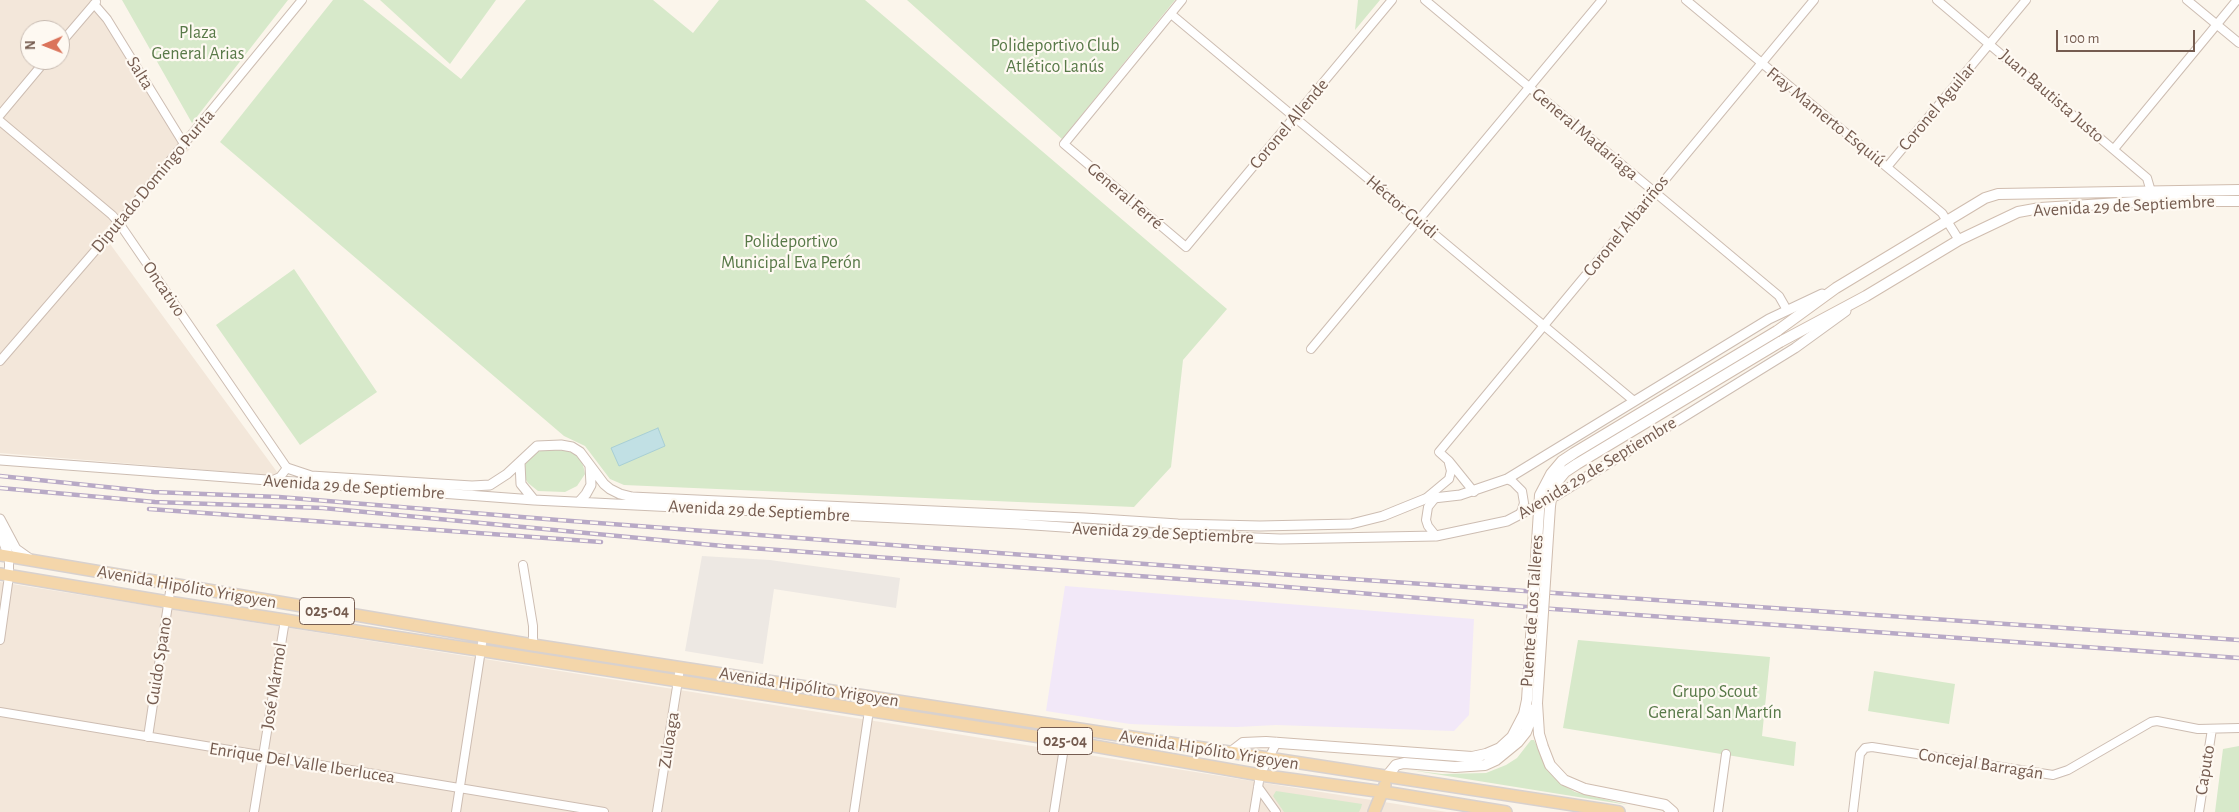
<!DOCTYPE html>
<meta charset="utf-8">
<style>
body{margin:0}
#map{position:relative;width:2239px;height:812px;overflow:hidden;background:#fbf5eb;font-family:"Alegreya Sans",sans-serif}
canvas{display:block}
.north{position:absolute;left:20px;top:20px;width:50px;height:50px;box-sizing:border-box;background:#fef9f2;border:1px solid #c7bab1;border-radius:50%;rotate:269deg;font-size:14px;font-weight:700;line-height:20px;text-align:center;color:#755c50}
.north::after{content:'';display:block;margin:auto;width:18px;height:22px;background:#db745b;clip-path:polygon(50% 0,100% 100%,50% 72%,0 100%)}
.scale{position:absolute;left:2056px;top:30px;width:139px;height:22px;box-sizing:border-box;border:2px solid #755c50;border-top:0;padding-left:6px;font-size:15px;line-height:18px;white-space:nowrap;color:#755c50;-webkit-text-stroke:4px #fef9f2;paint-order:stroke}
</style>
<div id="map">
<canvas width="2239" height="812"></canvas>
<div class="north">N</div>
<div class="scale">100 m</div>
</div>
<script>
const ctx = document.querySelector('canvas').getContext('2d');
ctx.lineJoin = 'round';
function fillPath(path, color) { ctx.fillStyle = color; ctx.fill(path, 'evenodd'); }
const toPath = rows => new Path2D(rows.map(r => 'M' + r).join(''));
function strokePath(path, color, width, dash) { ctx.strokeStyle = color; ctx.lineWidth = width; ctx.lineCap = dash ? 'butt' : 'round'; ctx.setLineDash(dash || []); ctx.stroke(path); }
function write(font, color, halo, rows, align = 'center') {
  ctx.font = font + ' "Alegreya Sans",sans-serif'; ctx.lineWidth = 4.5; ctx.setLineDash([]); ctx.textBaseline = 'middle'; ctx.strokeStyle = halo; ctx.fillStyle = color; for (const [text, x, y, turn = 0] of rows) {
    ctx.save(); ctx.translate(x, y); ctx.rotate((+turn || 0) * Math.PI / 180); ctx.textAlign = isNaN(turn) ? turn : align; if (halo) ctx.strokeText(text, 0, 0); ctx.fillText(text, 0, 0); ctx.restore();
  }
}
fillPath(toPath([
 [0,0,91,0,192,147,102,233,280,476,0,453],
 [30,30,60,30,60,60,30,60],
 [0,582,1447,812,0,812]
]), '#f3e7da');
fillPath(toPath([
 [702,556,770,560,900,578,896,608,774,589,763,664,685,651]
]), '#ede8e3');
fillPath(toPath([
 [1065,586,1474,619,1469,715,1454,731,1276,725,1237,727,1180,726,1130,724,1046,711]
]), '#f2e8f8');
fillPath(toPath([
 [122,0,288,0,192,123],
 [333,0,363,0,461,79,526,0,653,0,693,33,719,0,865,0,1227,309,1183,360,1171,467,1134,507,624,485,610,479,585,446,564,436,220,142],
 [380,0,496,0,450,64],
 [907,0,1175,0,1062,139],
 [1358,0,1380,0,1355,30],
 [294,269,377,392,300,445,216,325],
 [552,449,574,452,582,462,584,469,585,474,577,486,565,492,538,491,528,483,523,475,523,468,527,460,535,452],
 [1578,640,1770,657,1762,736,1796,742,1794,766,1563,728],
 [1874,671,1955,684,1949,724,1868,711],
 [1531,740,1534,740,1550,772,1565,786,1575,792,1628,805,1410,770,1442,774,1486,773,1506,765,1517,758],
 [2239,746,2239,812,2215,812,2223,749],
 [1276,791,1362,804,1361,808,1359,812,1284,812,1273,796]
]), '#d7e9ca');
const water = toPath([
 [658,428,665,446,619,466,611,448,658,428]
]);
fillPath(water, '#c1e0e4');
strokePath(water, '#a8cfd5', 1);
const minor = toPath([
 [1182,0,1064,144,1186,247,1392,0],
 [1425,0,1779,296,1787,310],
 [1686,0,1942,213,1959,240],
 [1937,0,2147,178,2152,195],
 [2187,0,2239,43],
 [94,4,107,19,184,144],
 [1171,14,1634,401],
 [60,44,96,2],
 [0,115,46,60],
 [0,121,112,215,119,223,287,468,280,477,273,480],
 [2114,149,2237,0],
 [1887,167,2026,0],
 [1311,349,1602,0],
 [0,361,119,223,302,0],
 [1507,479,1513,482,1522,491,1524,503,1520,515],
 [1474,492,1449,461,1439,452,1814,0],
 [1436,497,1428,507,1426,520,1428,526,1436,536],
 [1425,499,1449,479,1451,471,1449,463],
 [523,565,533,626,533,645],
 [0,640,9,576,9,557],
 [0,712,604,812],
 [148,737,171,585],
 [1258,787,1276,812],
 [254,812,285,620],
 [456,812,483,637],
 [657,812,680,668],
 [854,812,871,697],
 [1054,812,1065,741],
 [1254,812,1260,775,1277,742],
 [1718,812,1726,754],
 [1853,812,1860,754,1865,748,1872,747,2053,775,2068,770,2151,722,2157,721,2198,729,2239,728],
 [2199,812,2212,729]
]);
const tertiary = toPath([
 [0,460,534,500,1019,524,1182,535,1280,539,1436,536,1507,521,1557,495,1795,348,1846,311],
 [520,463,521,484,534,500],
 [287,468,311,476,472,486,490,485,507,474,537,446,561,445,572,447,580,452,604,484,610,489,620,494,632,497,1085,518,1178,524,1260,526,1351,524,1383,516,1425,499,1460,495,1507,479,1769,319,1822,294],
 [579,502,586,494,591,485,590,466],
 [0,519,16,549,30,559],
 [0,532,9,557]
]);
const secondary = toPath([
 [1777,331,1836,288,1985,198,1998,194,2239,190],
 [1780,342,1866,296,1959,240,2018,212,2040,208,2152,201,2239,201],
 [1537,703,1539,734,1543,747,1550,765,1564,780,1585,789,1665,805,1673,812],
 [1230,753,1243,743,1266,742,1472,757,1486,754,1500,748,1512,737,1524,714,1527,700],
 [1387,776,1396,765,1404,763,1455,767,1485,765,1496,760,1518,742,1526,732,1535,708]
]);
const primary = toPath([
 [0,555,533,645,1619,812],
 [0,574,168,602,1054,739,1260,775,1384,792,1506,812],
 [1374,812,1385,785]
]);
strokePath(minor, '#cdbdb2', 10);
strokePath(tertiary, '#cdbdb2', 11);
strokePath(secondary, '#d0bdaf', 12);
strokePath(primary, '#d8d1ce', 14);
strokePath(minor, '#fff', 8);
strokePath(tertiary, '#fff', 9);
strokePath(secondary, '#fff', 10);
strokePath(primary, '#f4d6aa', 11);
const rail = toPath([
 [0,476,154,492,279,497,558,520,1292,575,2239,640],
 [0,488,155,502,323,508,723,546,1263,585,1539,608,2239,658],
 [149,509,601,542]
]);
strokePath(rail, '#b8a9c6', 4.5);
strokePath(rail, '#fef9f2', 2.5, [8]);
const secondaryBridge = toPath([
 [1527,700,1540,495,1551,474,1562,461,1574,453,1777,331],
 [1537,703,1550,506,1552,492,1556,483,1565,472,1577,464,1780,342]
]);
strokePath(secondaryBridge, '#d0bdaf', 12, []);
strokePath(secondaryBridge, '#fff', 10);
for (const [x, y, w] of [
 [327,611,55],
 [1065,741,55]
]) { const box = new Path2D(); box.roundRect(x - w / 2, y - 13.5, w, 27, 4); ctx.fillStyle = '#fef9f2'; ctx.fill(box); strokePath(box, '#755c50', 1); }
write('bold 16px', '#755c50', null, [
 ["025-04",327,611],
 ["025-04",1065,741]
]);
write('18px', '#587948', '#fef9f2', [
 ["Plaza",198,33],
 ["General Arias",198,54],
 ["Polideportivo Club",1055,46],
 ["Atlético Lanús",1055,67],
 ["Polideportivo",791,242],
 ["Municipal Eva Perón",791,263],
 ["Grupo Scout",1715,692],
 ["General San Martín",1715,713]
]);
write('18px', '#755c50', '#fef9f2', [
 ["Salta",140,73,58],
 ["Juan Bautista Justo",2052,96,41],
 ["Coronel Aguilar",1937,107,-50],
 ["Fray Mamerto Esquiú",1826,117,39],
 ["Coronel Allende",1289,124,-50],
 ["General Madariaga",1585,134,40],
 ["Diputado Domingo Purita",153,181,-50],
 ["General Ferré",1125,196,40],
 ["Avenida 29 de Septiembre",2124,206,-3],
 ["Héctor Guidi",1402,207,40],
 ["Coronel Albariños",1626,226,-51],
 ["Oncativo",164,289,56],
 ["Avenida 29 de Septiembre",1597,468,-31],
 ["Avenida 29 de Septiembre",354,487,4],
 ["Avenida 29 de Septiembre",759,511,3],
 ["Avenida 29 de Septiembre",1163,533,3],
 ["Avenida Hipólito Yrigoyen",187,587,10],
 ["Puente de Los Talleres",1532,611,-86],
 ["Guido Spano",159,661,-81],
 ["José Mármol",274,686,-81],
 ["Avenida Hipólito Yrigoyen",809,687,9],
 ["Zuloaga",669,740,-81],
 ["Avenida Hipólito Yrigoyen",1209,750,9],
 ["Enrique Del Valle Iberlucea",302,763,9],
 ["Concejal Barragán",1981,764,9],
 ["Caputo",2205,770,-81]
]);
</script>
